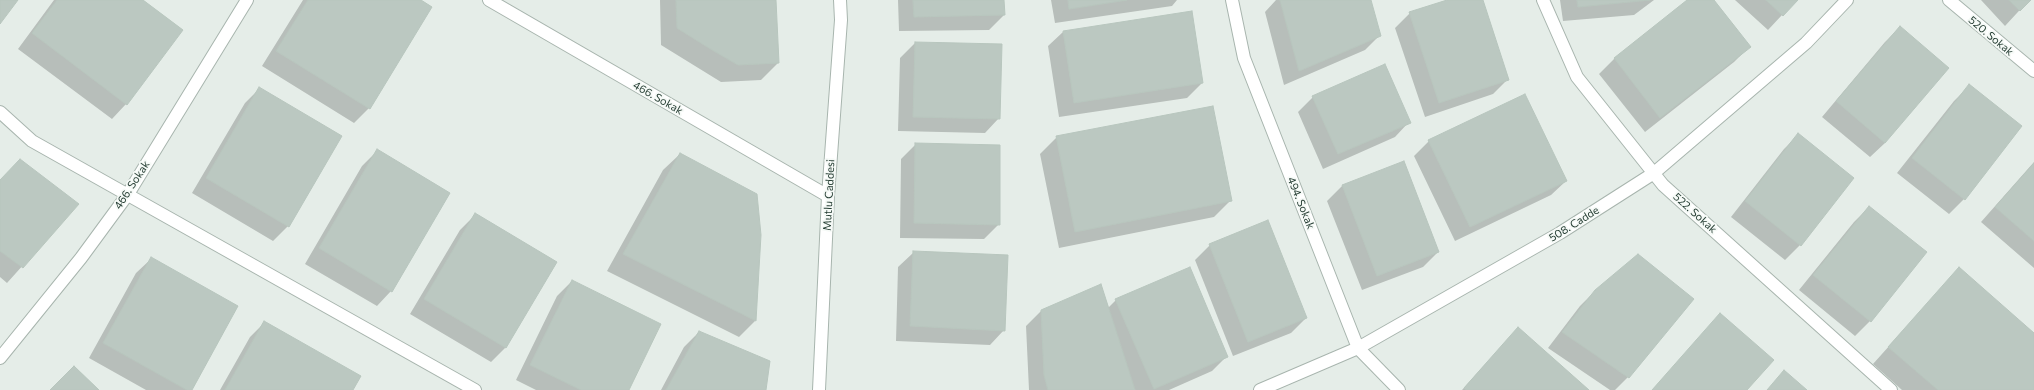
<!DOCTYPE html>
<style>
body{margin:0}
canvas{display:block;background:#e5ede8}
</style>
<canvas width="2034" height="390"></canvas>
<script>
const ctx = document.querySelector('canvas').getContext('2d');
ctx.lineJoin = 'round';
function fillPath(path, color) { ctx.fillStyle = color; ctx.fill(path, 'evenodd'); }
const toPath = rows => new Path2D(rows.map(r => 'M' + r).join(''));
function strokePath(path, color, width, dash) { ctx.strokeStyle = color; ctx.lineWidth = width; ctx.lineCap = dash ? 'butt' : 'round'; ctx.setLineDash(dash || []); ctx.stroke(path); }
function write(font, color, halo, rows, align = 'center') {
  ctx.font = font + ' Commissioner,sans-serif'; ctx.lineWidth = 3.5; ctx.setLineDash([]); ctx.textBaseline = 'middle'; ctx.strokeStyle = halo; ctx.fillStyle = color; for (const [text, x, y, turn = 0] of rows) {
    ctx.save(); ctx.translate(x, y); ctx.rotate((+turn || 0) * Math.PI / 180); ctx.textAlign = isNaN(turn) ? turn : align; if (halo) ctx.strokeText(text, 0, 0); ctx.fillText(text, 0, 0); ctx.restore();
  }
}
fillPath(toPath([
 [54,0,141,0,126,104,112,119,18,49],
 [303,0,419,0,369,108,354,123,262,66],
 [660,0,775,0,778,63,761,80,721,82,661,45],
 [898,0,1003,0,1004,15,989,30,899,31],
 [1051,0,1177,0,1172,6,1055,23],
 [1276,0,1370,0,1380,35,1365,50,1284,85,1265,12],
 [1451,0,1482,0,1508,79,1493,94,1425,117,1395,28,1410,13],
 [1560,0,1654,0,1634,15,1563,21],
 [1689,0,1712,0,1749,47,1734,62,1645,132,1599,74,1614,59],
 [1735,0,1796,0,1768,30],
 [1981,0,2029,0,2005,26],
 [1900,27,1885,143,1870,157,1822,117,1885,42],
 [1063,32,1202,83,1187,98,1059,117,1048,46],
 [915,43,1001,45,999,118,985,133,898,131,900,58],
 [1969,86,2021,126,1964,199,1949,214,1897,173,1954,101],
 [259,89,288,226,273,241,192,193,245,103],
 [1313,97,1409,122,1395,137,1323,169,1298,112],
 [1799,134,1800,245,1785,260,1731,217,1784,149],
 [1057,137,1231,200,1214,217,1059,248,1040,154],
 [1429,141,1566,181,1551,195,1455,241,1414,156],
 [916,144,999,224,984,239,900,238,901,159],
 [377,151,391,291,377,306,305,264,362,166],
 [680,154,760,235,755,321,739,337,607,271,663,170],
 [1403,162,1438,252,1423,267,1362,290,1327,201,1342,186],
 [2034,162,2034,268,1981,222],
 [0,180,78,204,7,283,0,277],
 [1869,207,1925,252,1870,321,1855,336,1799,290,1854,222],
 [475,215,506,347,491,362,410,314,460,230],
 [1210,245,1306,318,1291,333,1233,356,1195,260],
 [913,253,1004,330,990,345,896,341,898,267],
 [151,259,191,390,146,390,89,358,136,273],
 [1959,268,2034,334,2034,390,1902,390,1873,364],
 [572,281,628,390,536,390,516,380,557,296],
 [1595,291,1628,377,1615,390,1610,390,1548,348,1580,306],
 [1116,300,1227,356,1212,371,1169,390,1029,390,1026,326,1041,311,1108,308],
 [265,322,352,390,220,390,250,337],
 [1518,328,1588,390,1462,390],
 [699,332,765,390,661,390,684,347]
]), '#0003');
const building = toPath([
 [0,0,18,0,0,24,0,0],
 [57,0,143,0,183,30,127,105,32,33,57,0],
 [308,0,421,0,432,7,370,109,276,51,308,0],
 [676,0,776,0,779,63,738,65,709,48,677,28,676,0],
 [913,0,1004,0,1005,15,914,17,913,0],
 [1068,0,1127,0,1069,9,1068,0],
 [1280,0,1371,0,1381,36,1299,71,1280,0],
 [1447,0,1483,0,1509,80,1439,103,1409,12,1447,0],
 [1577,0,1650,0,1578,7,1577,0],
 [1687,0,1714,0,1751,47,1660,118,1614,58,1687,0],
 [1766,0,1798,0,1783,16,1766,0],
 [2009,0,2031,0,2020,11,2009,0],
 [1192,11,1203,83,1074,103,1063,31,1192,11],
 [1900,26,1949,68,1885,143,1836,101,1900,26],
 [915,42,1002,44,1000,119,913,117,915,42],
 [1385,64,1411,123,1338,154,1312,96,1385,64],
 [1969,84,2022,126,1965,200,1912,158,1969,84],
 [259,87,342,136,289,227,206,178,259,87],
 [1525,94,1567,181,1470,227,1428,140,1525,94],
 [1213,106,1232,201,1075,232,1056,136,1213,106],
 [1798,133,1854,178,1801,246,1745,201,1798,133],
 [915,143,1000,145,1000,225,914,223,915,143],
 [377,149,450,193,392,292,319,248,377,149],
 [680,153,757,194,761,235,756,321,623,254,680,153],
 [20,159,79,204,23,268,0,251,0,180,20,159],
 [1404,161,1439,252,1377,276,1342,185,1404,161],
 [2034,163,2034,241,1995,207,2034,163],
 [1869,206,1927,252,1871,322,1813,275,1869,206],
 [475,213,557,262,506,348,424,299,475,213],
 [1268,220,1307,318,1248,342,1209,244,1268,220],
 [913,251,1008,255,1005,331,910,326,913,251],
 [1638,254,1694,299,1629,378,1562,332,1595,290,1638,254],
 [151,257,238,306,192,390,187,390,103,343,151,257],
 [1190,267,1228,357,1154,389,1115,299,1190,267],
 [1959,267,2034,333,2034,390,1938,390,1888,347,1959,267],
 [572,280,661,324,629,390,581,390,530,365,572,280],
 [1101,284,1135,390,1048,390,1044,375,1041,310,1101,284],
 [1720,313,1774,360,1747,390,1652,390,1720,313],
 [264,321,361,376,353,390,225,390,264,321],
 [1518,327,1589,390,1466,390,1464,388,1518,327],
 [699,331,770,361,766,390,666,390,699,331],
 [74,366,99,390,50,390,74,366],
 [1784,370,1807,390,1767,390,1784,370]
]);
fillPath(building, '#bbc8c1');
strokePath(building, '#b8c6be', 1);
const minor = toPath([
 [489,0,828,196],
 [1232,0,1244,58,1358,348,1399,390],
 [1543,0,1577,77,1663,185,1891,390],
 [1949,0,2034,71],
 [0,112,32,141,475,390],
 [0,358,81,258,128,194,247,0],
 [819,390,828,196,841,20,840,0],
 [1260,390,1358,348,1560,233,1654,173,1806,43,1847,0]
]);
strokePath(minor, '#a8b5ae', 14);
strokePath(minor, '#fff', 12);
write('11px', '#263e34', '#f6faf7', [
 ["520. Sokak",1991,36,40],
 ["466. Sokak",658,98,30],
 ["466. Sokak",132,185,-57],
 ["Mutlu Caddesi",829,195,-87],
 ["494. Sokak",1301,203,68],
 ["522. Sokak",1695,213,42],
 ["508. Cadde",1574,224,-32]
]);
</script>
